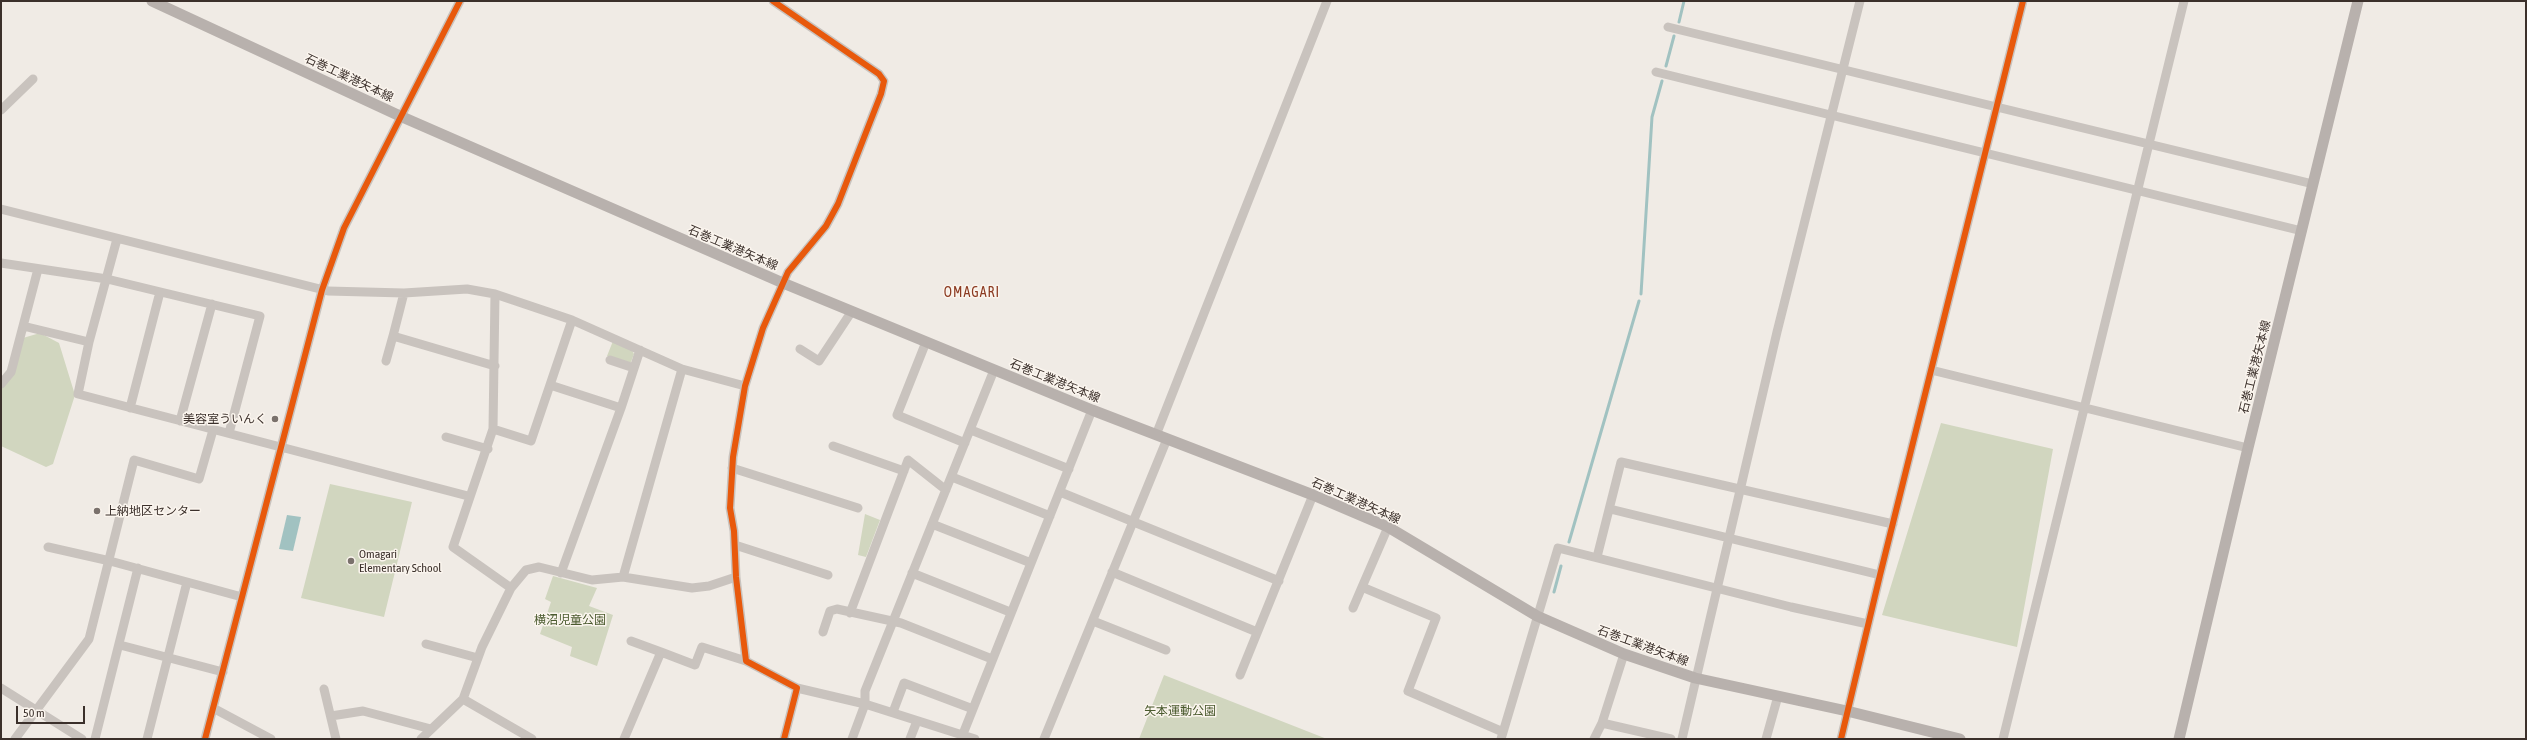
<!DOCTYPE html>
<meta charset="utf-8">
<style>
body{margin:0}
#map{position:relative;width:2527px;height:740px;overflow:hidden;background:#f0ebe5;font-family:"Asap Condensed",sans-serif}
canvas{display:block}
.frame{position:absolute;inset:0;border:2px solid #3b302b;pointer-events:none}
.scale{position:absolute;left:16px;top:706px;width:69px;height:18px;box-sizing:border-box;border:2px solid #3b302b;border-top:0;padding-left:5px;font-size:12px;line-height:14px;white-space:nowrap;color:#3b302b;-webkit-text-stroke:3px #fbf5ee;paint-order:stroke}
</style>
<div id="map">
<canvas width="2527" height="740"></canvas>
<div class="frame"></div>
<div class="scale">50 m</div>
</div>
<script>
const ctx = document.querySelector('canvas').getContext('2d');
ctx.lineJoin = 'round';
function fillPath(path, color) { ctx.fillStyle = color; ctx.fill(path, 'evenodd'); }
const toPath = rows => new Path2D(rows.map(r => 'M' + r).join(''));
function strokePath(path, color, width, dash) { ctx.strokeStyle = color; ctx.lineWidth = width; ctx.lineCap = dash ? 'butt' : 'round'; ctx.setLineDash(dash || []); ctx.stroke(path); }
function write(font, color, halo, rows, align = 'center') {
  ctx.font = font + ' "Asap Condensed","Noto Sans JP",sans-serif'; ctx.lineWidth = 3; ctx.setLineDash([]); ctx.textBaseline = 'middle'; ctx.strokeStyle = halo; ctx.fillStyle = color; for (const [text, x, y, turn = 0] of rows) {
    ctx.save(); ctx.translate(x, y); ctx.rotate((+turn || 0) * Math.PI / 180); ctx.textAlign = isNaN(turn) ? turn : align; if (halo) ctx.strokeText(text, 0, 0); ctx.fillText(text, 0, 0); ctx.restore();
  }
}
fillPath(toPath([
 [40,333,59,343,75,395,53,464,46,467,1,446,1,386,23,338],
 [613,341,631,349,634,354,631,362,627,363,607,356],
 [1941,423,2053,449,2017,647,1882,615],
 [330,484,412,502,384,617,301,598],
 [865,514,880,520,866,557,858,555],
 [553,576,597,588,589,606,613,615,597,666,570,656,572,647,540,634,551,602,545,599],
 [1164,675,1327,739,1139,739]
]), '#d1d6bf');
fillPath(toPath([
 [287,515,301,517,293,551,279,549]
]), '#a1c2c1');
strokePath(toPath([
 [1679,22,1684,1],
 [1666,66,1674,36],
 [1641,294,1652,117,1662,81],
 [1569,542,1639,301],
 [1554,592,1561,566]
]), '#a1c2c1', 3);
strokePath(toPath([
 [773,1,879,74,884,81,881,94,838,204,826,226,788,272,763,328,745,386,733,457,730,508,734,531,736,577,746,661,797,688,784,739],
 [1668,27,2313,184],
 [1656,72,2302,231],
 [1,110,33,79],
 [1,209,328,291,404,293,467,289,495,294,572,320,682,369,745,386],
 [117,239,89,342,78,394,468,496],
 [1,263,107,279,260,316,229,433],
 [404,293,393,336,495,366],
 [495,294,493,429,453,547,511,588],
 [23,326,89,342],
 [926,342,897,415,965,443],
 [800,349,819,361,852,311],
 [610,360,634,368],
 [386,361,393,336],
 [1931,370,2248,448],
 [1,384,11,372,38,269],
 [550,385,621,408],
 [130,408,160,292],
 [180,421,212,304],
 [493,429,531,441,572,320],
 [971,430,1069,469],
 [1156,435,1327,1],
 [446,437,488,449],
 [833,446,904,471],
 [732,468,858,508],
 [952,477,1050,516],
 [1060,492,1279,581],
 [1610,509,1880,575],
 [932,524,1031,563],
 [1388,527,1362,587,1436,618,1408,691,1503,732],
 [735,545,828,575],
 [48,547,110,561,242,597],
 [1597,557,1621,462,1893,524],
 [1112,572,1257,632],
 [561,573,621,408,640,350],
 [912,573,1010,612],
 [623,577,682,369],
 [1353,608,1362,587],
 [850,613,908,460,946,490],
 [1093,621,1166,650],
 [823,632,830,611,837,609,901,623,992,659],
 [631,641,661,652],
 [426,644,478,658],
 [120,645,223,672],
 [1240,675,1313,495],
 [1,688,82,739],
 [797,688,865,704,975,739],
 [324,689,336,739],
 [463,699,532,739],
 [213,708,271,739],
 [893,712,904,683,973,709],
 [331,716,363,711,431,729],
 [1602,723,1671,739],
 [15,739,89,639,134,460,199,479,213,430],
 [95,739,138,568],
 [147,739,187,582],
 [205,739,322,290,344,228,460,1],
 [421,739,463,699,482,647,511,588,526,570,539,567,592,580,623,577,692,588,709,586,736,577],
 [624,739,661,652,695,665,702,647,746,661],
 [852,739,865,704,865,691,994,370],
 [910,739,917,721],
 [961,739,1092,410],
 [1044,739,1167,439],
 [1501,739,1558,548,1791,607,1868,624],
 [1594,739,1602,723,1624,654],
 [1682,739,1777,332,1860,1],
 [1766,739,1778,696],
 [1841,739,1880,575,2023,1],
 [2003,739,2184,1]
]), '#c9c3be', 9);
strokePath(toPath([
 [152,1,400,116,783,283,1092,410,1313,495,1388,527,1537,616,1624,654,1695,678,1847,711,1960,739],
 [2179,739,2248,448,2358,1]
]), '#b8b1ad', 11);
strokePath(toPath([
 [773,1,879,74,884,81,881,94,838,204,826,226,788,272,763,328,745,386,733,457,730,508,734,531,736,577,746,661,797,688,784,739],
 [205,739,322,290,344,228,460,1],
 [1841,739,1880,575,2023,1]
]), '#e8590c', 6);
for (const [x, y, r, color] of [
 [275,419,4,"#7a716c"],
 [97,511,4,"#7a716c"],
 [351,561,4,"#7a716c"]
]) { const dot = new Path2D(); dot.arc(x, y, r, 0, 2 * Math.PI); ctx.fillStyle = color; ctx.fill(dot); strokePath(dot, '#fbf5ee', 1.5); }
write('12px', '#3b302b', '#fbf5ee', [
 ["石巻工業港矢本線",349,78,25],
 ["石巻工業港矢本線",733,248,23],
 ["石巻工業港矢本線",2255,367,-76],
 ["石巻工業港矢本線",1055,381,22],
 ["石巻工業港矢本線",1356,501,24],
 ["石巻工業港矢本線",1643,646,20]
]);
write('12px', '#3b302b', '#fbf5ee', [
 ["美容室ういんく",267,419,"right"],
 ["上納地区センター",105,511],
 ["Omagari",359,554],
 ["Elementary School",359,568]
], 'left');
write('12px', '#4a5a2e', '#fbf5ee', [
 ["横沼児童公園",570,620],
 ["矢本運動公園",1180,711]
]);
ctx.letterSpacing = '1px';
write('14px', '#8c3b22', '#fbf5ee', [
 ["OMAGARI",972,293]
]);
ctx.letterSpacing = '0px';
</script>
